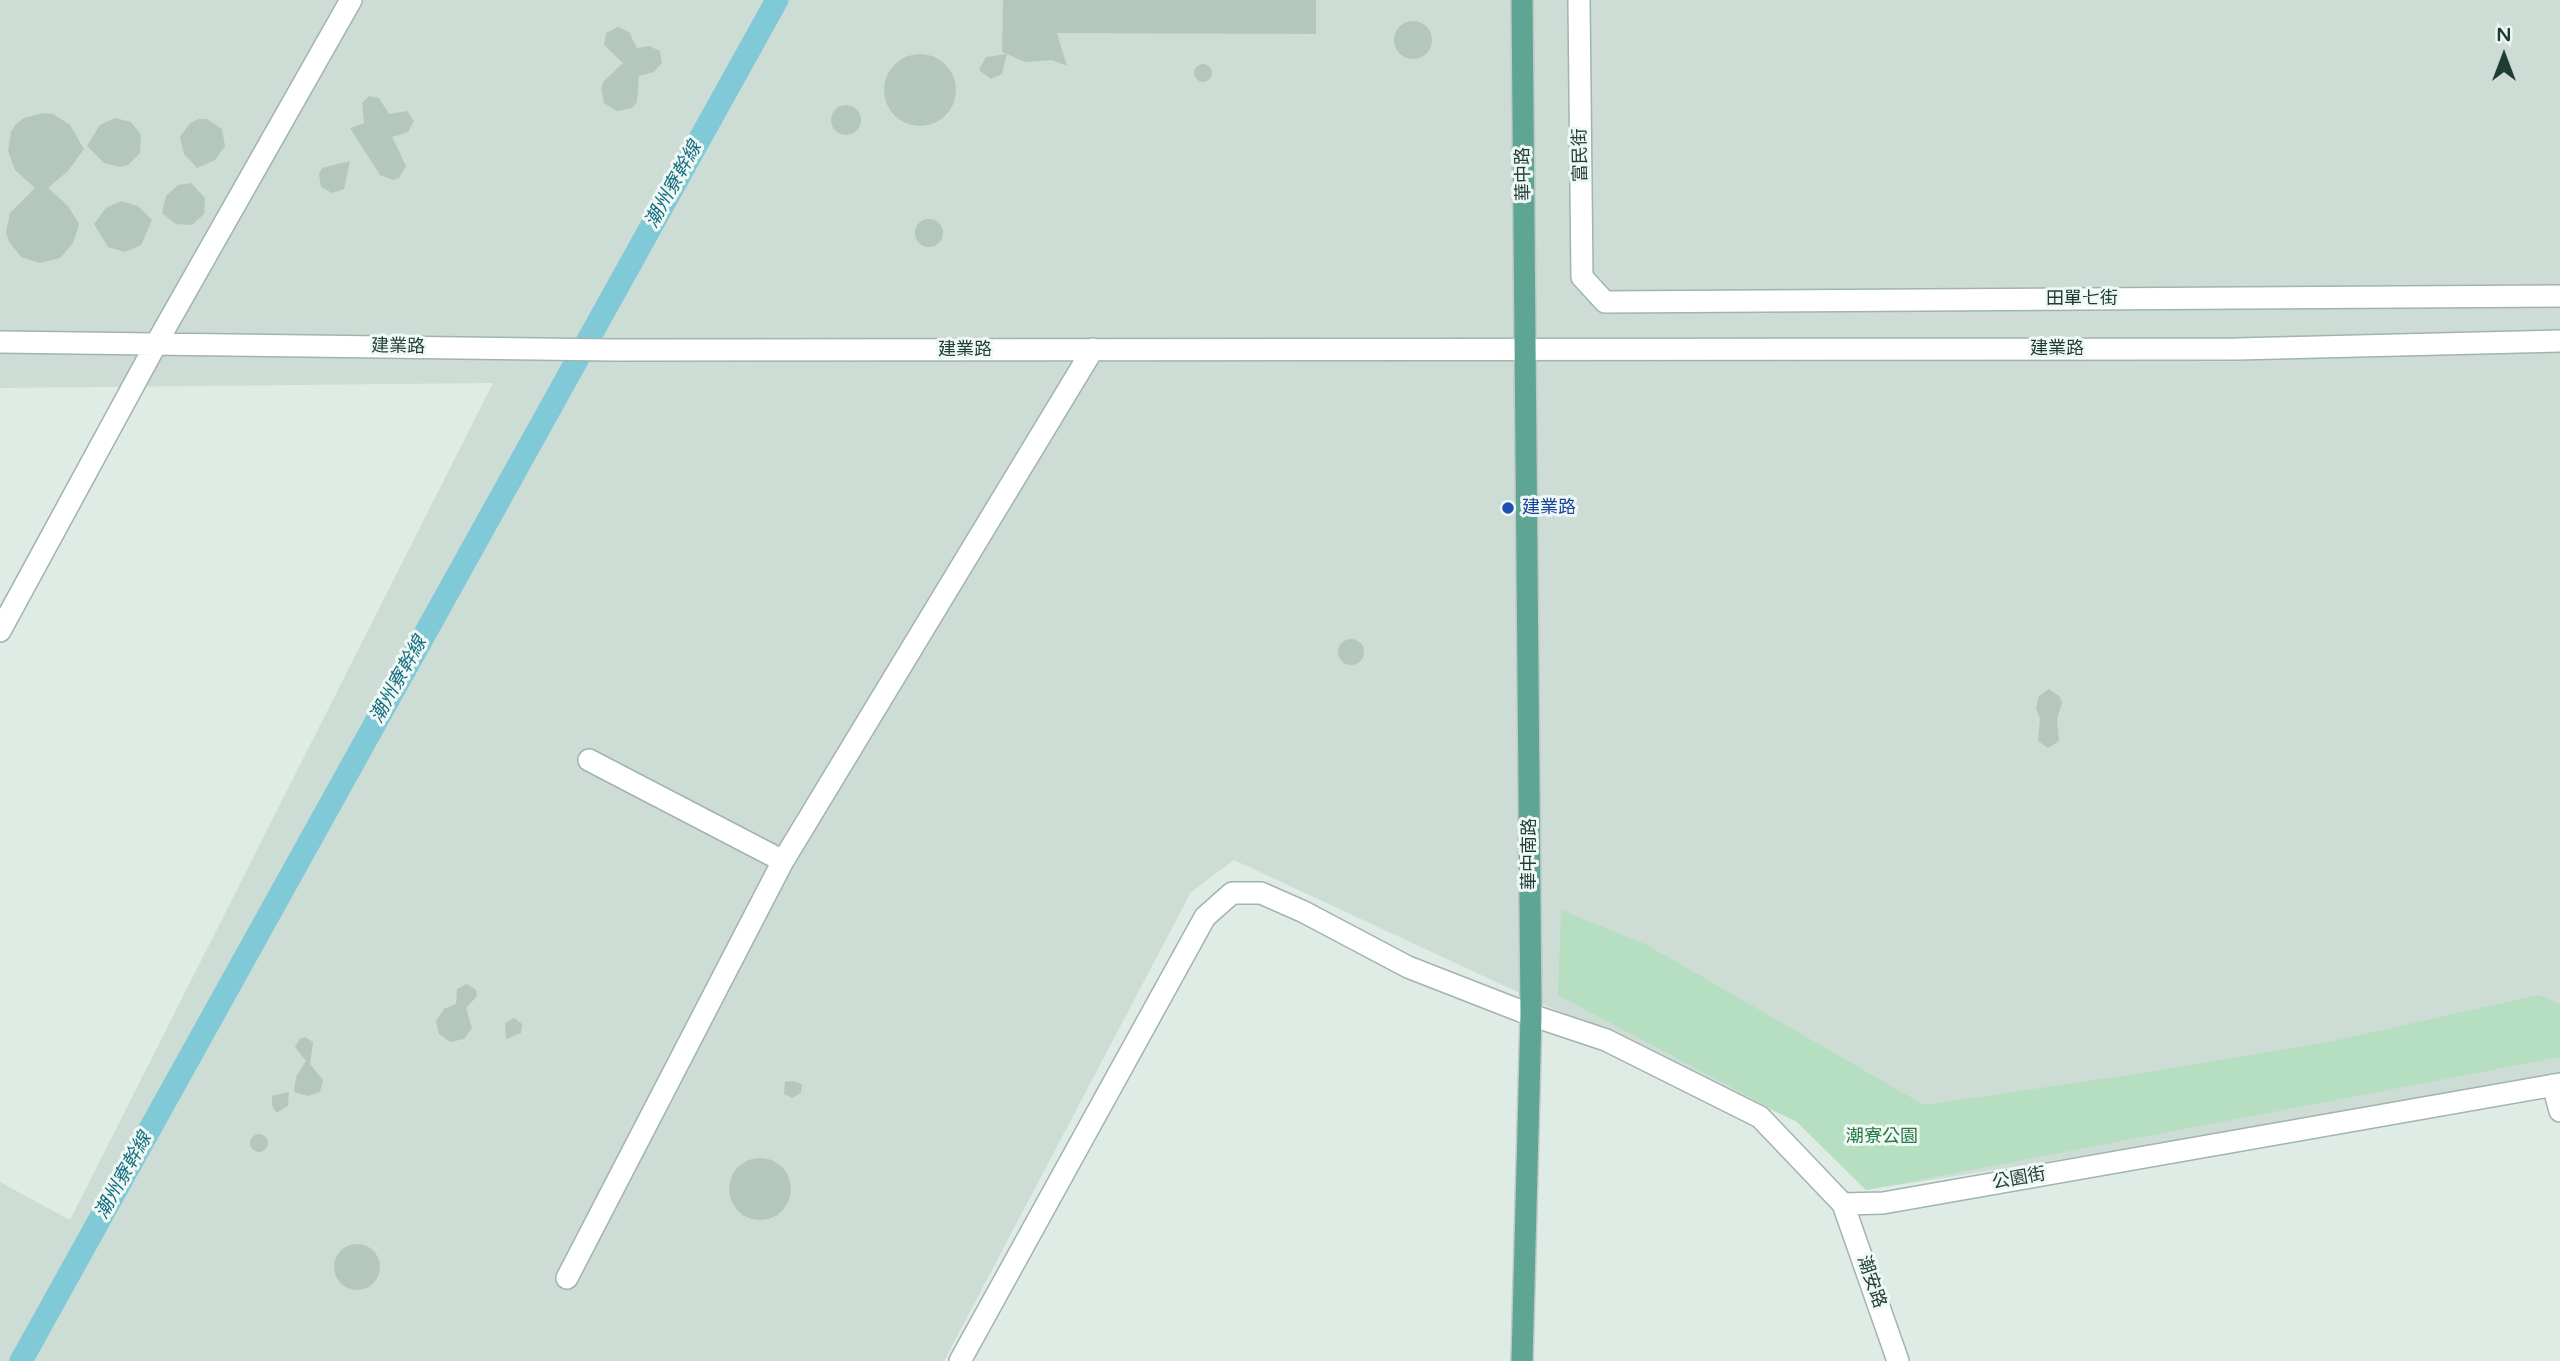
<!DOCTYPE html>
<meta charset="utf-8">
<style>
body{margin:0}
#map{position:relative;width:2560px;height:1361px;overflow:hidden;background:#dfece6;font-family:"Varela Round",sans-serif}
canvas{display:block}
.north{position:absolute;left:2469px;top:21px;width:70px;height:70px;-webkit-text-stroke:5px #eff8f4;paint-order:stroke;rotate:0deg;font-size:19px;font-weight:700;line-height:28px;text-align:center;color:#1e3d35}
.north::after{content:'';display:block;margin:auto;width:24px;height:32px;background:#1e3d35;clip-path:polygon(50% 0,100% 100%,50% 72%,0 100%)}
</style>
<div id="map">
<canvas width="2560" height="1361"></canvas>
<div class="north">N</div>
</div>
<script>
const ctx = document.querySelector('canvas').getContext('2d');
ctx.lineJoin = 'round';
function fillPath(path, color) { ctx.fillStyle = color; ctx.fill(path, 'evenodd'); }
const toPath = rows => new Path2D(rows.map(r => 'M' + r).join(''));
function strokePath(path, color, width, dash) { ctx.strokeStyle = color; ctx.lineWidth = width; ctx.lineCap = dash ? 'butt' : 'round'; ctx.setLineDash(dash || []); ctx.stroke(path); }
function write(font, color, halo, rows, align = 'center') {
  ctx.font = font + ' "Varela Round","Noto Sans TC",sans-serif'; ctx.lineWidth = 6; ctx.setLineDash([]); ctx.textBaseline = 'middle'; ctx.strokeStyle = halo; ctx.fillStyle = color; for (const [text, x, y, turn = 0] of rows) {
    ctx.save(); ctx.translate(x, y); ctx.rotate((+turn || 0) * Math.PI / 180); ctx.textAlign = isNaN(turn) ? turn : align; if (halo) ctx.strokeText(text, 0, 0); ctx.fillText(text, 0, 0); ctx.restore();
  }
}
fillPath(toPath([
 [0,0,2560,0,2560,1081,1866,1190,1797,1122,1234,860,1191,892,944,1361,0,1361,0,1182,70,1220,493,383,0,388]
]), '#cddcd5');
fillPath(toPath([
 [1561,910,1647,945,1924,1105,2123,1076,2333,1041,2539,995,2560,1004,2560,1057,1866,1190,1797,1122,1558,995]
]), '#b5dfc0');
strokePath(toPath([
 [21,1361,777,0]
]), '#80cad7', 23);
fillPath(toPath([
 [1003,0,1316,0,1316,34,1057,33,1067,66,1052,60,1025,62,1007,54,1002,74,991,79,979,70,986,57,1007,54,1002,52],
 '1394 40a19 19 0 1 1 38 0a19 19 0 1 1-38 0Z',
 [618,27,629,32,637,48,649,46,660,51,662,63,654,72,639,76,637,102,632,108,617,111,604,103,601,88,604,81,623,63,604,45,606,33],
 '884 90a36 36 0 1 1 72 0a36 36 0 1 1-72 0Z',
 '1194 73a9 9 0 1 1 18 0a9 9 0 1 1-18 0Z',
 [369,96,379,98,389,114,407,111,414,121,408,132,392,137,406,166,399,178,393,180,380,175,350,128,364,123,362,103],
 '831 120a15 15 0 1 1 30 0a15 15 0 1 1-30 0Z',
 [43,113,53,114,70,125,84,149,68,171,48,188,68,206,79,224,73,243,60,258,40,263,21,257,9,242,6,232,10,213,35,188,15,170,8,151,11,132,16,124,24,118],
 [115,118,131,122,141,135,140,153,128,165,120,167,104,163,87,146,100,125],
 [199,119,207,119,222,129,225,146,215,160,197,168,184,154,180,137,190,123],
 [350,161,344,189,332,193,321,187,319,174,322,168],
 [191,183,205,198,204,214,192,225,176,224,162,213,166,196,178,185],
 [121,201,138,206,152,220,141,245,125,252,108,247,94,224,106,208],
 '915 233a14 14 0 1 1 28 0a14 14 0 1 1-28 0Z',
 '1338 652a13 13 0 1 1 26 0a13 13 0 1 1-26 0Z',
 [2049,689,2060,697,2062,703,2057,719,2059,741,2048,748,2038,741,2040,719,2036,708,2039,696],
 [467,984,476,990,477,996,466,1008,472,1028,464,1039,450,1042,439,1034,436,1021,444,1009,456,1004,457,989],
 [514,1018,522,1024,521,1033,506,1039,505,1023],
 [305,1037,313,1042,310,1064,323,1080,320,1092,308,1096,294,1092,296,1077,306,1061,295,1047,300,1039],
 [793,1081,802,1084,801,1093,792,1098,784,1094,785,1082],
 [289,1092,288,1106,276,1113,272,1105,272,1096],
 '250 1143a9 9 0 1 1 18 0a9 9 0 1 1-18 0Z',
 '729 1189a31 31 0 1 1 62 0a31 31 0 1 1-62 0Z',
 '334 1267a23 23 0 1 1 46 0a23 23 0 1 1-46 0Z'
]), '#b4c7bf');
const minor = toPath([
 [1579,0,1582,277,1605,302,2560,296],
 [0,342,613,350,2237,349,2560,341],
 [0,631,156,344,351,0],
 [589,760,783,861],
 [2553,1085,2560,1111],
 [1843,1204,1898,1361],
 [567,1278,783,861,1093,349],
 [960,1361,1205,917,1232,893,1261,893,1304,912,1408,967,1531,1015,1606,1040,1760,1117,1843,1204,1883,1203,2560,1084]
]);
const primary = toPath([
 [1522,1361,1531,1015,1522,0]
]);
strokePath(minor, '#a1b4ad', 24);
strokePath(primary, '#c0c9c6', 24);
strokePath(minor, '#fff', 21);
strokePath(primary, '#5ea693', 21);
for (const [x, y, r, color] of [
 [1508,508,7,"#1a4fb4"]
]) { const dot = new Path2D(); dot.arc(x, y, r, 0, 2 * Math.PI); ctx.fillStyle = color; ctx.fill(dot); strokePath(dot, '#eff8f4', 2.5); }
write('18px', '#1e3d35', '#eff8f4', [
 ["富民街",1581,155,-91],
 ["華中路",1524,174,-91],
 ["田單七街",2082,299],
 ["建業路",398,347,1],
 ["建業路",2057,349],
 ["建業路",965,350],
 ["華中南路",1530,854,-90],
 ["公園街",2019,1179,-10],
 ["潮安路",1871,1282,71]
]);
write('18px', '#164399', '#eff8f4', [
 ["建業路",1522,508]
], 'left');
write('18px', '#247844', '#eff8f4', [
 ["潮寮公園",1882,1137]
]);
write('italic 19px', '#136d7f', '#eff8f4', [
 ["潮州寮幹線",674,185,-61],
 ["潮州寮幹線",399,680,-61],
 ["潮州寮幹線",124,1176,-61]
]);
</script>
